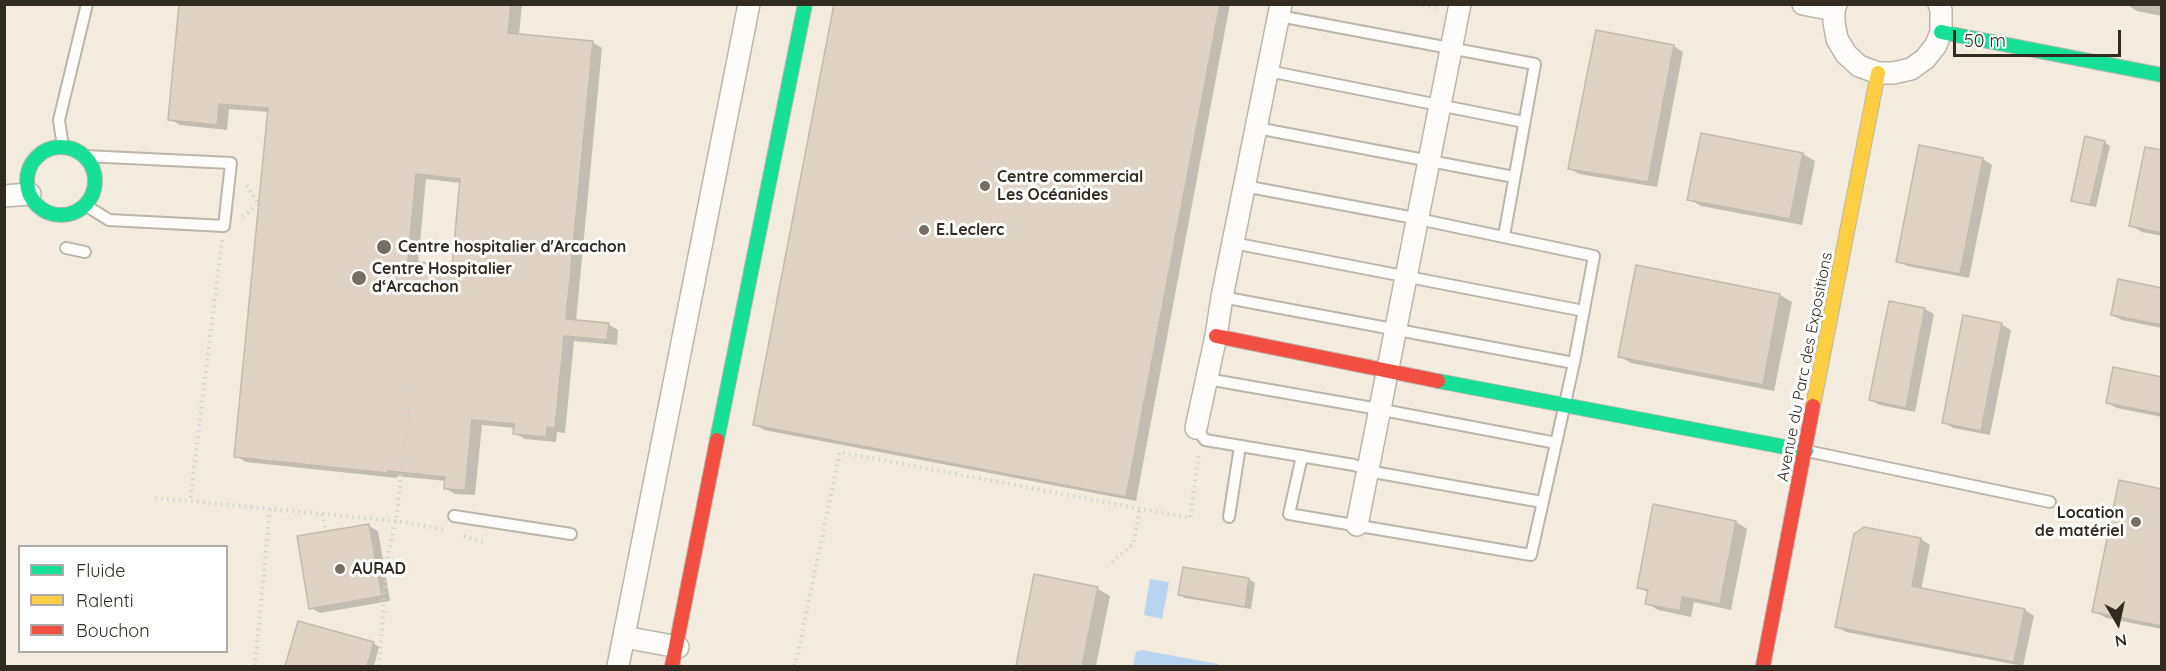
<!DOCTYPE html>
<meta charset="utf-8">
<style>
body{margin:0}
#map{position:relative;width:2166px;height:671px;overflow:hidden;background:#f3ebde;font-family:Quicksand,sans-serif}
canvas{display:block}
.frame{position:absolute;inset:0;border:6px solid #312b22;pointer-events:none}
.legend{position:absolute;left:18px;top:545px;width:210px;height:108px;box-sizing:border-box;background:#fff;border:2px solid #adaaa7;margin:0;padding:8px 10px;list-style:none;font-size:18px;color:#312b22}
.legend li{display:flex;align-items:center;gap:12px;height:30px}
.legend b{width:30px;border:2px solid #adaaa7}
.north{position:absolute;left:2088px;top:593px;width:60px;height:60px;-webkit-text-stroke:4px #fff;paint-order:stroke;rotate:171deg;font-size:16px;font-weight:700;line-height:24px;text-align:center;color:#312b22}
.north::after{content:'';display:block;margin:auto;width:21px;height:27px;background:#312b22;clip-path:polygon(50% 0,100% 100%,50% 72%,0 100%)}
.scale{position:absolute;left:1953px;top:30px;width:168px;height:27px;box-sizing:border-box;border:3px solid #312b22;border-top:0;padding-left:8px;font-size:18px;line-height:21px;white-space:nowrap;color:#312b22;-webkit-text-stroke:4px #fff;paint-order:stroke}
</style>
<div id="map">
<canvas width="2166" height="671"></canvas>
<div class="frame"></div>
<ul class="legend">
<li><b style="height:8px;background:#16e098"></b>Fluide</li>
<li><b style="height:8px;background:#ffcf43"></b>Ralenti</li>
<li><b style="height:8px;background:#f24e42"></b>Bouchon</li>
</ul>
<div class="north">N</div>
<div class="scale">50 m</div>
</div>
<script>
const ctx = document.querySelector('canvas').getContext('2d');
ctx.lineJoin = 'round';
function fillPath(path, color) { ctx.fillStyle = color; ctx.fill(path, 'evenodd'); }
const toPath = rows => new Path2D(rows.map(r => 'M' + r).join(''));
function strokePath(path, color, width, dash) { ctx.strokeStyle = color; ctx.lineWidth = width; ctx.lineCap = dash ? 'butt' : 'round'; ctx.setLineDash(dash || []); ctx.stroke(path); }
function write(font, color, halo, rows, align = 'center') {
  ctx.font = font + ' Quicksand,sans-serif'; ctx.lineWidth = 6; ctx.setLineDash([]); ctx.textBaseline = 'middle'; ctx.strokeStyle = halo; ctx.fillStyle = color; for (const [text, x, y, turn = 0] of rows) {
    ctx.save(); ctx.translate(x, y); ctx.rotate((+turn || 0) * Math.PI / 180); ctx.textAlign = isNaN(turn) ? turn : align; if (halo) ctx.strokeText(text, 0, 0); ctx.fillText(text, 0, 0); ctx.restore();
  }
}
fillPath(toPath([
 [1150,579,1169,582,1162,619,1144,615],
 [1142,650,1218,664,1220,666,1133,666,1136,652]
]), '#b9d4f0');
fillPath(toPath([
 [181,4,522,4,519,35,592,42,602,48,576,321,608,324,618,330,617,345,574,341,565,433,557,432,556,442,525,439,514,433,515,428,482,425,475,495,455,494,445,488,446,481,397,476,397,478,246,462,236,456,269,112,229,109,227,130,180,125,170,119],
 [426,179,461,183,453,267,418,264],
 [836,4,1230,4,1136,501,764,430,755,424],
 [2126,4,2162,4,2162,16,2137,11],
 [1598,32,1674,46,1683,52,1657,187,1579,174,1569,168],
 [2104,142,2110,146,2096,207,2078,203,2072,200],
 [2162,152,2162,236,2142,232,2130,225],
 [1803,154,1815,161,1802,225,1701,206,1689,199],
 [1983,159,1992,165,1969,278,1907,266,1898,261],
 [2162,289,2162,328,2122,320,2112,315],
 [1780,295,1792,302,1774,391,1631,363,1619,356],
 [1890,302,1925,309,1934,314,1915,412,1880,405,1870,400],
 [2001,324,2011,330,1990,435,1953,428,1944,422],
 [2162,379,2162,417,2117,408,2107,403],
 [2162,490,2162,629,2106,618,2094,611],
 [1654,506,1736,522,1747,529,1731,610,1694,602,1691,617,1658,610,1647,603,1649,593,1638,587],
 [369,526,378,531,390,601,320,613,311,608],
 [1864,528,1921,539,1930,545,1921,590,2025,610,2034,616,2023,666,1846,632,1837,627],
 [1035,576,1098,589,1110,596,1096,666,1018,666],
 [1249,579,1255,583,1251,609,1185,598,1179,594],
 [299,623,373,643,379,647,374,666,287,666]
]), '#0003');
const building = toPath([
 [179,4,511,4,508,33,593,41,566,319,609,323,607,340,564,336,555,428,547,427,546,437,513,434,514,424,472,420,465,490,444,489,445,477,388,471,387,473,234,457,268,108,219,104,217,125,168,120,179,4],
 [416,174,460,179,452,266,408,261,416,174],
 [834,4,1220,4,1126,497,753,425,834,4],
 [1596,30,1674,45,1648,182,1568,169,1596,30],
 [1701,133,1803,153,1790,219,1687,200,1701,133],
 [2085,136,2105,141,2090,205,2071,201,2085,136],
 [1919,145,1983,158,1960,274,1896,262,1919,145],
 [2145,147,2162,150,2162,233,2129,226,2145,147],
 [1636,265,1780,294,1763,385,1618,357,1636,265],
 [2118,279,2162,288,2162,325,2111,315,2118,279],
 [1889,301,1925,308,1906,408,1869,400,1889,301],
 [1963,315,2002,323,1981,431,1942,423,1963,315],
 [2113,367,2162,377,2162,414,2106,403,2113,367],
 [2119,480,2162,489,2162,626,2092,612,2119,480],
 [1653,504,1736,521,1720,604,1682,597,1680,611,1645,604,1648,590,1637,588,1653,504],
 [369,524,382,596,309,609,297,536,369,524],
 [1864,527,1921,538,1912,586,2025,609,2014,662,1835,627,1854,534,1864,527],
 [1183,567,1249,578,1245,607,1178,595,1183,567],
 [1034,574,1098,587,1082,666,1016,666,1034,574],
 [298,621,374,642,367,666,285,666,298,621]
]);
fillPath(building, '#ded3c4');
strokePath(building, '#c2bbb1', 1.5);
const lane = toPath([
 [1279,16,1535,64,1504,236],
 [1268,71,1524,122],
 [1257,128,1514,177],
 [63,147,59,120,87,4],
 [85,156,231,163,224,226,109,220,85,205],
 [1244,186,1404,216,1594,256,1574,363,1531,555,1289,514,1302,456],
 [1233,243,1584,311],
 [66,248,85,252],
 [1222,297,1574,363],
 [1207,379,1367,407,1556,443],
 [1196,428,1205,440,1354,465,1379,473,1542,502],
 [1807,451,2050,502],
 [454,516,571,534],
 [1229,517,1240,446]
]);
const street = toPath([
 [1803,4,1834,10],
 [1836,4,1834,10,1834,22,1837,39,1846,54,1859,66,1878,73,1893,73,1911,69,1925,59,1936,45,1941,32,1941,10,1939,4],
 [4,196,30,194],
 [1196,428,1216,336,1222,297,1281,4],
 [1357,525,1460,4],
 [624,637,678,647],
 [618,666,749,4]
]);
const fast = toPath([
 [1941,32,2162,75],
 '27 181a34 34 0 1 1 68 0a34 34 0 1 1-68 0Z',
 [1438,381,1806,451],
 [717,440,805,4]
]);
const slow = toPath([
 [1813,406,1878,73]
]);
const jam = toPath([
 [1216,336,1438,381],
 [672,666,717,440],
 [1763,666,1813,406]
]);
strokePath(lane, '#bbb5ab', 14);
strokePath(street, '#bbb5ab', 24);
strokePath(fast, '#bbb5ab', 16);
strokePath(slow, '#bbb5ab', 16);
strokePath(jam, '#bbb5ab', 16);
strokePath(toPath([
 [1417,4,1438,8],
 [242,216,259,205,245,183],
 [222,240,190,501,396,521,446,530],
 [155,498,190,501],
 [322,514,326,531],
 [464,536,483,542],
 [1112,562,1133,544,1140,509],
 [255,666,270,509],
 [379,666,387,559,396,521,414,364],
 [795,666,840,452,1190,518,1199,452]
]), '#d5d2cf', 4, [1.5, 4.5]);
strokePath(lane, '#fdfcfa', 10);
strokePath(street, '#fdfcfa', 21);
strokePath(fast, '#16e098', 14);
strokePath(slow, '#ffcf43', 14);
strokePath(jam, '#f24e42', 14);
for (const [x, y, r, color] of [
 [985,186,6,"#756e64"],
 [924,230,6,"#756e64"],
 [384,247,8,"#756e64"],
 [359,278,8,"#756e64"],
 [2136,522,6,"#756e64"],
 [340,569,6,"#756e64"]
]) { const dot = new Path2D(); dot.arc(x, y, r, 0, 2 * Math.PI); ctx.fillStyle = color; ctx.fill(dot); strokePath(dot, '#fff', 2); }
write('bold 16px', '#312b22', '#fff', [
 ["Centre commercial",997,177],
 ["Les Océanides",997,195],
 ["E.Leclerc",936,230],
 ["Centre hospitalier d'Arcachon",398,247],
 ["Centre Hospitalier",372,269],
 ["d‘Arcachon",372,287],
 ["Location",2124,513,"right"],
 ["de matériel",2124,531,"right"],
 ["AURAD",352,569]
], 'left');
write('16px', '#312b22', '#fff', [
 ["Avenue du Parc des Expositions",1805,367,-79]
]);
</script>
